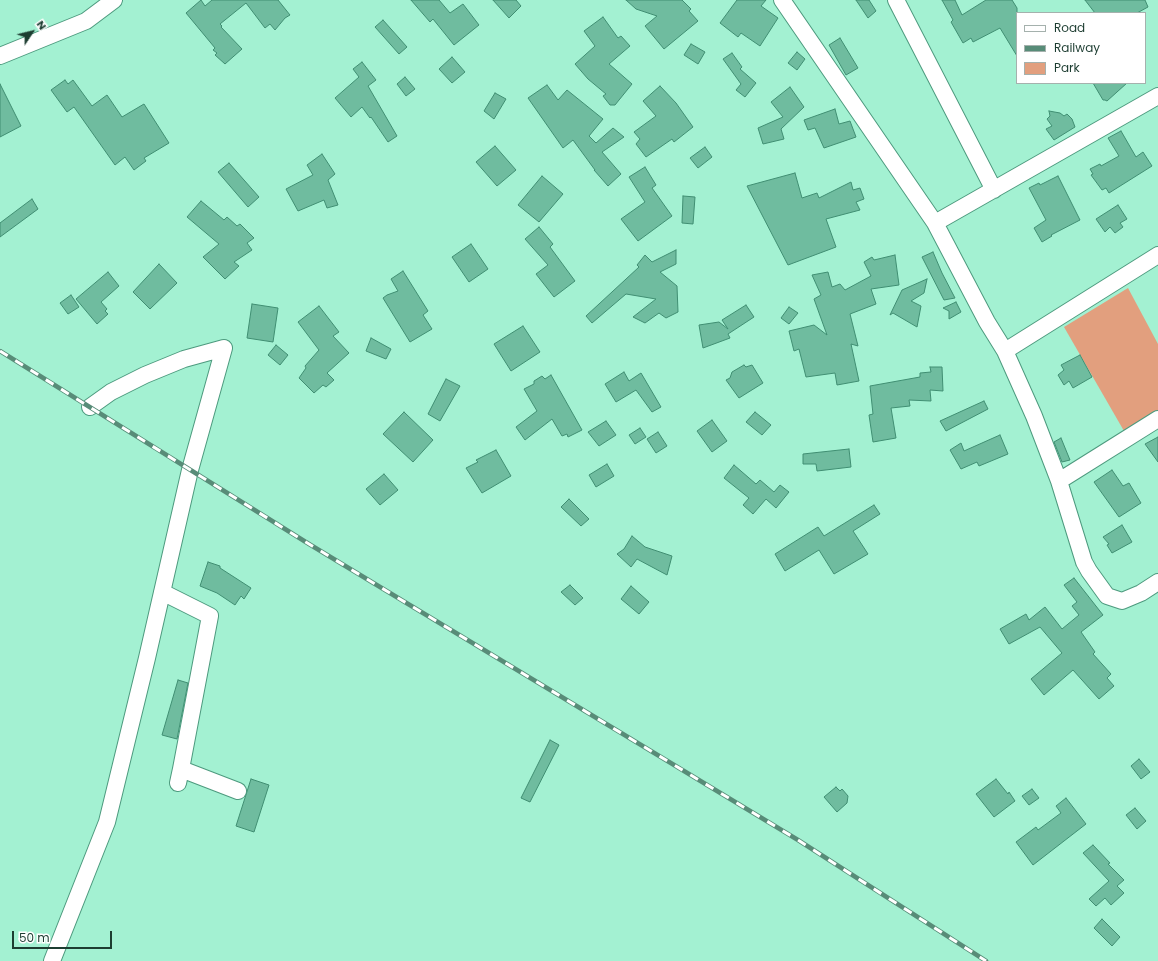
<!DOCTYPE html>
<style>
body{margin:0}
#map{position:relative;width:1158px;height:961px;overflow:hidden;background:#a3f1d2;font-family:Poppins,sans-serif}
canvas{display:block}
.legend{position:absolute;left:1016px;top:12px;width:130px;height:72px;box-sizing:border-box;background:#fff;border:1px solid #a5b1ad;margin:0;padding:5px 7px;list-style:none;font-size:12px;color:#1d3d31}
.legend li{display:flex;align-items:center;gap:8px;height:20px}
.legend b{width:20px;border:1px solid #a5b1ad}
.north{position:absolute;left:12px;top:12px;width:40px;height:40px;-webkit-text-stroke:3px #fff;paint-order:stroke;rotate:55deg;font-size:11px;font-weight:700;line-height:16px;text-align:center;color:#1d3d31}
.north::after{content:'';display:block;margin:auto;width:14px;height:18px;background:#1d3d31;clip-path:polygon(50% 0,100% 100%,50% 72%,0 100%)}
.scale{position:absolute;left:12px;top:931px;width:100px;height:18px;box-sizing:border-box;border:2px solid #1d3d31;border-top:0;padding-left:5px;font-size:12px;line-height:14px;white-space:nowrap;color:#1d3d31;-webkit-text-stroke:3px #fff;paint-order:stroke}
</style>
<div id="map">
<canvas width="1158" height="961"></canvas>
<ul class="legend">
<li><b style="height:5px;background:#fff"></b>Road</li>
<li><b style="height:5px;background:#588c78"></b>Railway</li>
<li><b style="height:11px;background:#e29f7e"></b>Park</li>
</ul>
<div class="north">N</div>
<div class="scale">50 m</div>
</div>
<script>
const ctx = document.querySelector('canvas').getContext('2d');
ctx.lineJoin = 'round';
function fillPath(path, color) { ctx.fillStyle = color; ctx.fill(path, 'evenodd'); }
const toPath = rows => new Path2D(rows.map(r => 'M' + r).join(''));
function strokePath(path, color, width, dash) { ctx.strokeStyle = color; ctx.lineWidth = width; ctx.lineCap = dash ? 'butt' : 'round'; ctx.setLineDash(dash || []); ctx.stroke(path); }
fillPath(toPath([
 [1128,288,1158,344,1158,411,1124,431,1064,327]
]), '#e29f7e');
const building = toPath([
 [201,0,205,6,212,0,278,0,290,15,285,18,275,30,270,24,265,28,246,3,220,24,222,26,221,27,242,49,225,64,215,55,217,53,213,50,215,48,186,13,201,0],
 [411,0,439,0,450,13,463,4,479,25,454,45,433,19,430,22,411,0],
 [493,0,516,0,521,6,509,18,493,0],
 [626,0,682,0,691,9,689,11,698,21,664,49,645,26,657,16,636,9,626,0],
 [737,0,766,0,761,6,778,18,760,46,741,33,738,37,720,23,737,0],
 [856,0,869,0,876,11,868,18,856,0],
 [942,0,955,0,962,15,986,0,1012,0,1017,8,1017,56,1000,28,973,42,971,38,963,43,951,22,953,20,942,0],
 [1085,0,1145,0,1148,7,1137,13,1095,13,1085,0],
 [603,17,618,38,621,36,630,46,609,64,632,84,615,105,610,105,603,96,606,94,588,79,575,64,595,46,584,31,603,17],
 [383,20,407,47,399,54,375,27,383,20],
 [840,38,858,68,846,75,829,45,840,38],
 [691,44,705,52,698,64,684,55,691,44],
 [797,52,805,59,797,70,788,63,797,52],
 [732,53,742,67,740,69,756,83,745,97,736,90,741,84,723,59,732,53],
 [452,57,465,72,452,83,439,69,452,57],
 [362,62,376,80,368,86,397,136,388,142,371,117,370,118,362,107,351,117,335,98,359,77,353,69,362,62],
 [405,77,415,89,406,96,397,84,405,77],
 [65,80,68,84,73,80,92,106,107,95,122,117,144,104,169,143,144,158,146,161,134,170,125,157,115,165,74,107,67,112,51,90,65,80],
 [1093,83,1127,83,1107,101,1105,100,1103,100,1093,83],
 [0,84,21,126,0,137,0,84],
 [547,85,558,100,567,90,603,119,589,136,596,143,613,128,624,137,602,152,621,174,608,186,594,170,595,170,573,140,563,148,528,98,547,85],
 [660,86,676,103,693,127,674,142,672,139,646,157,636,144,640,139,634,132,656,116,643,101,660,86],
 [790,87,804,107,781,129,784,139,763,144,758,128,783,117,771,102,790,87],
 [495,93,506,99,494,119,484,111,495,93],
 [835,109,839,124,850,121,856,137,824,148,815,128,808,130,804,120,835,109],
 [1049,111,1060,113,1064,116,1067,114,1072,119,1075,127,1054,140,1046,129,1052,126,1047,119,1050,116,1049,111],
 [1121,131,1136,157,1143,152,1152,166,1109,193,1106,188,1102,190,1091,175,1093,174,1090,169,1100,164,1101,166,1119,156,1108,138,1121,131],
 [495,146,516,170,497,186,476,162,495,146],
 [705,147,712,157,698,168,690,158,705,147],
 [322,154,335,174,328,180,338,205,327,208,324,200,298,211,286,189,313,175,307,165,322,154],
 [229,163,259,197,248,207,218,172,229,163],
 [645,167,656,185,652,188,672,216,638,241,621,219,645,202,629,177,645,167],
 [795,173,802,198,817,193,819,198,851,182,853,190,860,188,864,199,856,202,860,210,826,219,836,247,788,265,747,186,795,173],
 [542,176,563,194,539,222,518,205,542,176],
 [1058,176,1080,220,1051,235,1052,236,1042,242,1034,228,1046,220,1029,188,1039,183,1040,185,1058,176],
 [683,196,695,197,693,224,682,223,683,196],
 [32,199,38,209,0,237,0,223,32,199],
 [201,201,224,220,227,217,237,226,240,224,254,238,247,243,252,250,234,262,239,266,225,279,203,257,219,244,187,217,201,201],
 [1118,205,1127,219,1120,223,1123,227,1115,233,1110,227,1105,232,1096,219,1118,205],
 [539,227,553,244,550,247,575,281,554,297,536,274,548,265,525,239,539,227],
 [471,244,488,269,469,282,452,257,471,244],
 [676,250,676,264,660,272,677,286,678,312,666,318,659,313,645,323,633,317,656,299,626,294,592,323,586,316,639,267,637,265,645,255,652,262,676,250],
 [933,252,942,273,955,298,944,300,922,257,933,252],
 [895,255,899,285,871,289,876,304,850,314,858,346,851,344,859,381,837,385,835,373,806,377,799,349,794,351,789,331,814,325,827,335,814,299,821,295,812,275,828,272,832,287,840,284,845,290,871,276,864,262,872,257,874,260,895,255],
 [159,264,177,283,150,309,133,292,159,264],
 [403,271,428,311,423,315,432,329,410,342,383,298,387,295,398,291,391,279,403,271],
 [108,272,119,286,101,302,107,309,105,311,108,314,97,324,76,299,108,272],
 [927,279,924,293,911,301,921,306,917,327,893,313,890,315,902,290,927,279],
 [71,295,79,307,68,314,60,303,71,295],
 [956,302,961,312,949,319,949,311,943,308,956,302],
 [252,304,278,308,273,342,247,338,252,304],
 [746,305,754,317,728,334,730,338,703,348,699,325,719,322,728,329,722,320,746,305],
 [319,306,339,332,333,336,349,353,327,373,334,380,326,387,323,385,314,393,299,378,306,368,305,366,319,350,298,322,319,306],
 [789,307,798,313,789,324,781,318,789,307],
 [523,326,540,352,511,371,494,344,523,326],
 [371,338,391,349,386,359,366,351,371,338],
 [276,345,288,355,280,365,268,355,276,345],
 [1080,355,1092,377,1073,388,1069,381,1064,385,1058,375,1064,370,1061,365,1080,355],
 [744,365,746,367,752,365,763,383,739,398,726,380,730,378,732,372,744,365],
 [930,367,942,367,943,391,930,390,931,401,909,400,910,406,891,408,896,438,873,442,869,415,873,414,870,386,920,377,920,373,931,372,930,367],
 [624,372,629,381,641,373,661,407,652,412,636,390,616,402,605,384,624,372],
 [551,375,582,430,568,437,567,434,562,436,552,419,525,440,516,427,537,411,524,389,534,384,534,381,542,376,545,379,551,375],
 [446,379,460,386,440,421,428,414,446,379],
 [984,401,988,409,946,431,940,421,984,401],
 [404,412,433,440,413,462,383,434,404,412],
 [755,412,771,425,762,435,746,422,755,412],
 [712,420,727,441,712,452,697,431,712,420],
 [606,421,616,435,599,446,588,432,606,421],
 [640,428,646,437,635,444,629,435,640,428],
 [658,432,667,446,656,453,647,439,658,432],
 [1000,435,1008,454,979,466,977,462,961,469,950,450,961,443,964,451,1000,435],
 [1158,437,1158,462,1145,444,1158,437],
 [1061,438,1070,460,1062,462,1054,442,1061,438],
 [849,449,851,467,817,471,816,464,803,464,803,454,849,449],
 [496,450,511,476,482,493,466,468,478,462,476,460,496,450],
 [607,464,614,476,596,487,589,475,607,464],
 [734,465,756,484,760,480,774,492,780,485,789,492,776,508,766,499,753,514,743,505,749,498,724,478,734,465],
 [1112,470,1123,486,1129,483,1141,503,1119,517,1094,482,1112,470],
 [384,474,398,490,380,505,366,489,384,474],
 [569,499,589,519,581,526,561,507,569,499],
 [874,505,880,514,853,531,868,554,834,574,819,550,785,571,775,554,818,527,824,536,874,505],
 [1122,525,1132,542,1112,553,1107,545,1109,544,1103,537,1122,525],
 [632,536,645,547,672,556,667,575,637,559,631,567,617,554,624,549,632,536],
 [208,562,220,566,220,568,251,588,244,599,241,596,235,605,217,593,200,586,208,562],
 [1074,578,1103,615,1081,632,1095,652,1093,654,1111,674,1107,678,1114,686,1099,699,1073,670,1044,695,1031,679,1062,653,1040,627,1009,644,1000,629,1026,614,1029,620,1045,607,1062,629,1079,615,1072,606,1077,602,1064,585,1074,578],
 [570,585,583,598,575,605,561,592,570,585],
 [631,586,649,602,639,614,621,599,631,586],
 [178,680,188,683,177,739,162,735,178,680],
 [550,740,559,745,530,802,521,798,550,740],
 [1139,759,1150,772,1141,779,1131,766,1139,759],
 [251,779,269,785,254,832,236,826,251,779],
 [996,779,1008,794,1009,792,1015,801,994,817,976,794,996,779],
 [836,787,840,791,842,789,848,796,847,803,837,812,824,797,836,787],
 [1032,789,1039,798,1029,805,1022,796,1032,789],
 [1066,798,1086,824,1033,865,1016,842,1036,827,1038,830,1061,813,1056,806,1066,798],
 [1135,808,1146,821,1137,829,1126,815,1135,808],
 [1093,845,1110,863,1108,864,1124,880,1117,886,1124,893,1111,905,1105,898,1096,906,1089,899,1109,881,1083,853,1093,845],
 [1102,919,1120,937,1112,946,1094,928,1102,919]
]);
fillPath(building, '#6fbc9f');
strokePath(building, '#408e72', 1);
const minor = toPath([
 [782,0,935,223,987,322,1005,351,1034,416,1059,481,1084,562,1089,571,1107,596,1122,601,1141,593,1158,582],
 [896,0,994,190],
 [0,56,86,21,114,0],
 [935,223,1158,96],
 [1005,351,1158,255],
 [1059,481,1158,419],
 [162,592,210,616,181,769,238,791],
 [178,783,181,769],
 [52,961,107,822,147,658,190,470,224,348,184,359,145,375,111,392,90,407]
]);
strokePath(minor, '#4d9a7e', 18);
strokePath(minor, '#fff', 16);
const rail = toPath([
 [0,351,309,544,798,840,986,961]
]);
strokePath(rail, '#588c78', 4.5);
strokePath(rail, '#fff', 3, [9]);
</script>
